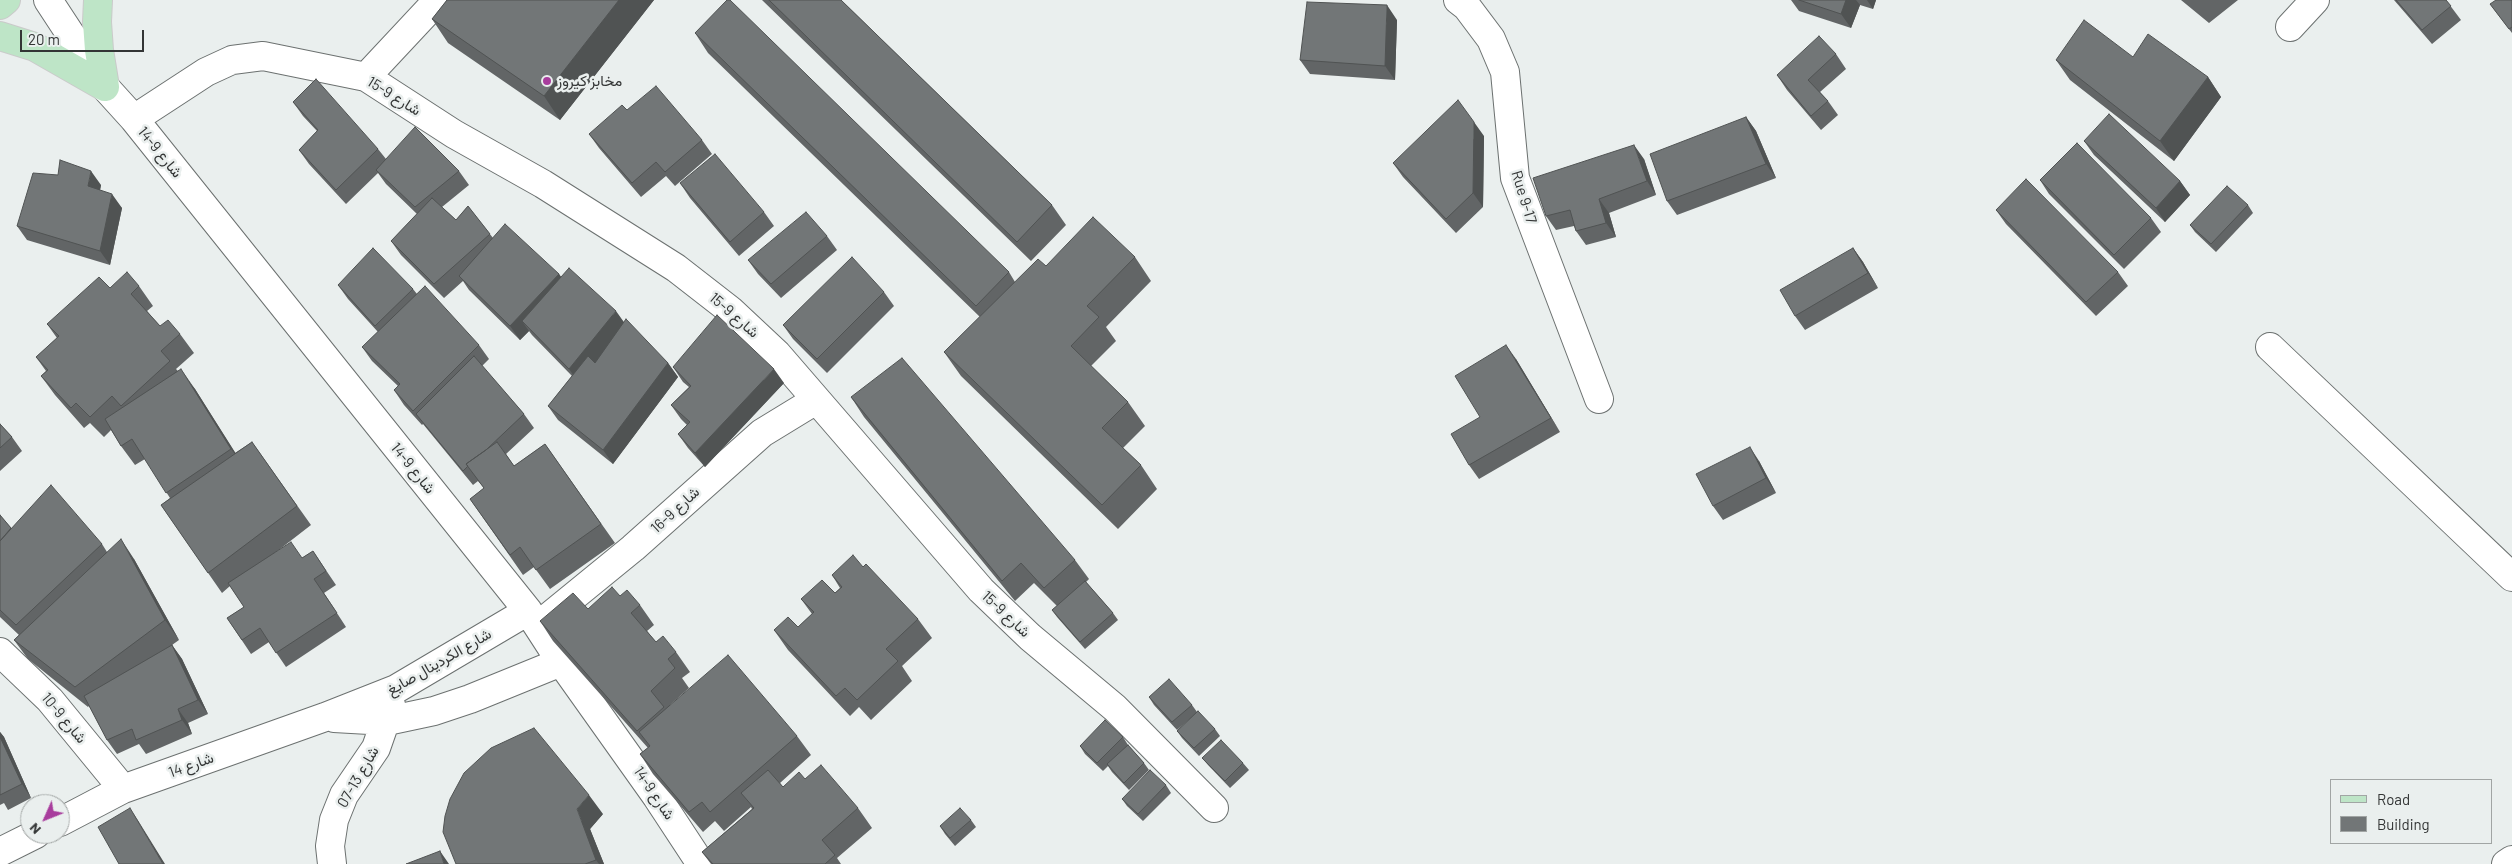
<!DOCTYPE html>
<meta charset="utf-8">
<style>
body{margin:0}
#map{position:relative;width:2512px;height:864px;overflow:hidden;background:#eaefee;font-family:Barlow,sans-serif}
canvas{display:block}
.legend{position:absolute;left:2330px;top:779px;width:162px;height:65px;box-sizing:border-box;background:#eaefee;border:1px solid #a1a5a4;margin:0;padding:6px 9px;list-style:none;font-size:15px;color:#333535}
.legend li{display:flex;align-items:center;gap:10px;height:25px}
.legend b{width:25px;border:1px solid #a1a5a4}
.north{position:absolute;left:20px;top:794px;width:50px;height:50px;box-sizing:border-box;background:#eaefee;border:1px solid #a1a5a4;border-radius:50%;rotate:226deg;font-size:14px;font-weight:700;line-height:20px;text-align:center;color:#333535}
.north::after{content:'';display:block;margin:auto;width:18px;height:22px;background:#a83d9d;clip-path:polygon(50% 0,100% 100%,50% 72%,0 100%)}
.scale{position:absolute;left:20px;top:30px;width:124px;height:22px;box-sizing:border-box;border:2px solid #333535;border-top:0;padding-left:6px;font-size:15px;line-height:18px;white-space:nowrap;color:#333535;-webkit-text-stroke:4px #eaefee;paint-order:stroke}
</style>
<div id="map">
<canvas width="2512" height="864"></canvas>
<ul class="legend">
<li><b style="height:6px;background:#bee5c7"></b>Road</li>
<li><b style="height:14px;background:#727677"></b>Building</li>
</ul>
<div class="north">N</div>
<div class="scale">20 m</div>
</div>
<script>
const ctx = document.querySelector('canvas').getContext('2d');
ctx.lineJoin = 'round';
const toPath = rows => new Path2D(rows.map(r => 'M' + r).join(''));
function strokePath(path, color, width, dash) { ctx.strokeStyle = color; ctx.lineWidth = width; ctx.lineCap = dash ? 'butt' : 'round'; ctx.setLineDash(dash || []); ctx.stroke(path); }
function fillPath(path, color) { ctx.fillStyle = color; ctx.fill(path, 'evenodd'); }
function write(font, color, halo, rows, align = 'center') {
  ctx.font = font + ' Barlow,Vazirmatn,sans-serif'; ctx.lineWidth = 5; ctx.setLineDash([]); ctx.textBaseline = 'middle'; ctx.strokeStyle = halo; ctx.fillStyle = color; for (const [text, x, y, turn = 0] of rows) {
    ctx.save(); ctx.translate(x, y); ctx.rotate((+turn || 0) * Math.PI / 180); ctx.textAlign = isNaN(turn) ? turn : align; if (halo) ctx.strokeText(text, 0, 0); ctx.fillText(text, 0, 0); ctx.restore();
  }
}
const minor = toPath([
 [48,0,105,87,134,119,528,611,561,662,657,797,701,864],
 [1458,0,1467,7,1491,39,1505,72,1515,178,1599,399],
 [2290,27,2315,0],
 [366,77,438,0],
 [134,119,206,72,232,60,263,56,366,77,454,134,543,184,676,268,730,310,777,354,981,590,1030,637,1115,708,1214,808],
 [2270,347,2512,577],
 [546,619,633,548,762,433,816,400],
 [0,652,50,700,123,789],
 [334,718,387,721,434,711,470,699,561,662],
 [60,822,123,789,325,717,396,689,528,611],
 [0,852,36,834],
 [332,864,330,846,334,820,344,795,376,748,391,705],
 [2506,864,2512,860]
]);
const major = toPath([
 [98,0,97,22,99,50,105,87],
 [0,5,6,0],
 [0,36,35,47,105,87]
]);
strokePath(minor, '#6c7170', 30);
strokePath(major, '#cacaca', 30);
strokePath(minor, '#fff', 28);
strokePath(major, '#bee5c7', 28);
fillPath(toPath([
 [447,0,654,0,560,120,448,43,432,19],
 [762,0,841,0,1052,205,1066,225,1031,261],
 [1791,0,1876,0,1873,9,1860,5,1851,28,1799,11],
 [2181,0,2238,0,2209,23],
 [2394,0,2446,0,2461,20,2432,44],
 [2512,0,2512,33,2490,4],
 [1397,20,1395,80,1310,74,1300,60],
 [695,33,1009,272,1015,282,1046,266,1135,257,1151,281,1106,327,1116,341,1091,366,1128,402,1145,426,1123,448,1141,465,1157,489,1118,529,961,376,944,352,980,317,708,53],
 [1836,54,1846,69,1820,92,1828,101,1838,115,1821,130,1787,90,1777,75],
 [2133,57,2208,77,2221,97,2174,161,2070,80,2056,60],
 [293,102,378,149,386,159,459,171,469,185,442,207,456,220,468,206,493,238,559,274,561,277,624,323,668,363,678,377,613,464,558,420,548,406,572,376,532,335,529,331,520,340,469,290,463,281,444,298,401,255,391,241,417,214,386,184,378,173,346,204,309,164,299,150,317,131,303,116],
 [1746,117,1756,131,1776,178,1677,215,1667,201],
 [589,134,702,140,712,154,675,186,666,176,641,197,599,148],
 [1484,136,1483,207,1456,233,1403,177,1393,163],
 [2084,141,2180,181,2190,195,2165,222,2094,155],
 [1644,159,1656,195,1609,213,1616,237,1586,245,1576,231,1574,226,1556,230,1546,216],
 [58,175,101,185,100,190,122,208,110,265,27,240,17,226],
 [2040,180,2151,218,2161,232,2124,269,2049,194],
 [680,183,764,212,774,226,739,256,690,198],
 [2248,205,2253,213,2216,252,2195,232,2190,225],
 [1996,210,2118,272,2128,286,2096,316,2006,224],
 [827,236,837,250,781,298,758,274,748,260],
 [1853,248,1863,262,1878,288,1805,330,1795,316],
 [338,285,413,289,417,294,479,345,489,359,482,366,524,414,534,428,506,454,514,466,545,444,615,543,550,589,534,567,523,575,470,499,484,488,478,481,473,485,423,424,422,425,404,405,394,390,398,386,372,361,362,347,378,332,348,299],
 [139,286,153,306,147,311,160,326,180,334,194,353,176,369,195,389,235,453,252,442,311,525,271,556,302,558,313,551,336,585,324,593,346,627,286,667,269,642,251,654,227,618,244,607,230,586,222,593,161,505,170,498,145,459,135,465,121,446,111,430,104,437,90,423,84,428,55,395,41,376,46,371,36,357,57,338,47,324,110,288],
 [884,292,894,306,827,373,793,339,783,325],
 [1516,359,1560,432,1479,479,1469,465,1480,417],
 [673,367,784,383,705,467,688,448,678,434,687,425,681,419,671,405,689,387,683,382],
 [851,397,1075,560,1089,579,1086,582,1113,613,1118,620,1085,649,1057,617,1052,610,1057,606,1034,583,1015,601,864,417],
 [0,424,12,437,22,451,0,471],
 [1759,461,1776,493,1723,520,1713,506],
 [0,515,11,528,102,544,107,552,134,559,179,640,172,645,182,659,208,714,188,723,192,734,146,754,139,744,117,754,107,740,89,706,88,707,28,659,14,640,19,635,0,617],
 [863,567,918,619,932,638,902,666,912,681,871,720,859,707,850,716,788,650,774,630,798,627,812,614,801,599,835,593,840,588,832,575],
 [620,596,640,605,654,625,647,631,656,642,676,652,690,672,682,678,689,688,670,705,797,736,811,755,780,783,783,787,805,779,858,808,872,828,837,858,841,864,711,864,702,852,752,809,751,807,724,831,715,821,703,832,653,774,640,754,648,748,553,641,540,621,588,609],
 [1149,697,1192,705,1197,712,1215,729,1220,736,1199,756,1182,738,1177,731,1191,718,1177,730,1154,705],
 [0,732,4,737,31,798,8,810,4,803,0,805],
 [1123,737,1128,745,1144,763,1149,770,1129,790,1112,772,1108,766,1103,771,1085,754,1080,746],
 [1202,758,1243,763,1249,770,1230,788,1208,765],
 [1166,785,1171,793,1143,821,1127,806,1122,799],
 [603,814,590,829,604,864,456,864],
 [971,820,976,827,955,846,945,834,940,826]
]), '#626566');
fillPath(toPath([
 [619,0,654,0,560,120,544,96],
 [1846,0,1856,0,1860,5,1851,28,1841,14],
 [1867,0,1876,0,1873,9],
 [1387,5,1397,20,1395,80,1385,66],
 [2208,77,2221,97,2174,161,2160,141],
 [1746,117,1756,131,1776,178,1766,164],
 [1474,122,1484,136,1483,207,1473,193],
 [1634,145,1644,159,1656,195,1647,181],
 [91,171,101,185,98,200,88,186],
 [2180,181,2190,195,2165,222,2156,208],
 [112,194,122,208,110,265,100,251],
 [1599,199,1609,213,1616,237,1606,223],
 [1853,248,1863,262,1878,288,1868,273],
 [559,274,569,288,522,321,529,331,520,340,510,326],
 [616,311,626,325,579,383,569,369],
 [1506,345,1516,359,1560,432,1551,418],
 [668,363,678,377,613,464,603,450],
 [181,369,195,389,245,468,231,449],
 [774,369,784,383,705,467,695,453],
 [1750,447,1759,461,1776,493,1766,478],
 [121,539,134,559,179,640,165,620],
 [172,645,182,659,208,714,198,700],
 [178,709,188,723,192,734,182,720],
 [0,732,4,737,31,798,22,784,0,737],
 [589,795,603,814,590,829,604,864,599,864,596,860,577,809],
 [130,808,139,822,165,864,163,864],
 [440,851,449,864,444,864]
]), '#505353');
const building = toPath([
 [447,0,619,0,544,96,432,19,447,0],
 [727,0,730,0,1009,272,976,306,695,33,727,0],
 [769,0,841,0,1052,205,1017,242,769,0],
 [1799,0,1846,0,1841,14,1799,0],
 [2396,0,2446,0,2451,6,2422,30,2396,0],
 [2496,0,2512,0,2512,27,2509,29,2490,4,2496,0],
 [1307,2,1387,5,1385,66,1300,60,1307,2],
 [2084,20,2133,57,2148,34,2208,77,2160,141,2056,60,2084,20],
 [1819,36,1836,54,1808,80,1828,101,1811,116,1777,75,1819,36],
 [316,79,378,149,336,190,299,150,318,130,293,102,316,79],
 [656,86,702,140,665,172,656,162,632,183,589,134,622,105,627,110,656,86],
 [1458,100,1474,122,1473,193,1446,219,1393,163,1458,100],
 [2109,114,2180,181,2156,208,2084,141,2109,114],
 [1746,117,1766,164,1667,201,1650,154,1746,117],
 [415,127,459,171,415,207,376,170,415,127],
 [2077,143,2151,218,2114,255,2040,180,2077,143],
 [1634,145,1647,181,1599,199,1606,223,1576,231,1570,210,1546,216,1533,178,1634,145],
 [715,154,764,212,730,242,680,183,715,154],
 [60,160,91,171,88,186,112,194,100,251,17,226,33,173,58,175,60,160],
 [2026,179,2118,272,2086,302,1996,210,2026,179],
 [2227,186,2248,205,2211,244,2190,225,2227,186],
 [432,198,456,220,468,206,490,234,434,284,391,241,432,198],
 [806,212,827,236,771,284,748,260,806,212],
 [1093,217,1135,257,1087,306,1099,317,1071,346,1128,402,1102,428,1141,465,1102,505,944,352,1038,259,1046,266,1093,217],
 [505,224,559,274,510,326,459,276,505,224],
 [373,248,413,289,375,326,338,285,373,248],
 [1853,248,1868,273,1795,316,1780,290,1853,248],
 [852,257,884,292,817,359,783,325,852,257],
 [569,268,616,311,569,369,522,321,569,268],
 [127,272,139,286,131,294,160,326,168,320,180,334,161,351,170,361,121,406,112,396,90,417,76,403,71,408,41,376,48,370,36,357,59,336,47,324,99,277,110,288,127,272],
 [425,286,479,345,413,411,394,390,400,384,362,347,425,286],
 [717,315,774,369,695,453,678,434,690,422,671,405,691,386,673,367,717,315],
 [626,319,668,363,603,450,548,406,588,356,595,363,626,319],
 [1506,345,1551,418,1469,465,1451,434,1480,417,1455,376,1506,345],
 [474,356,524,414,486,450,466,464,468,466,463,471,416,414,474,356],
 [902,358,1075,560,1044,588,1021,563,1002,581,851,397,902,358],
 [181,369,231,449,166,493,132,439,121,446,105,419,181,369],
 [0,424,12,437,0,448,0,424],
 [252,442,297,506,208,573,161,505,252,442],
 [497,442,514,466,545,444,601,524,536,570,520,547,510,555,470,499,484,488,466,464,497,442],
 [1750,447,1766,478,1713,506,1696,474,1750,447],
 [51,485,102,544,16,625,0,610,0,541,51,485],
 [0,515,11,528,0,541,0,515],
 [121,539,165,620,75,687,14,640,121,539],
 [291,542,302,558,313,551,326,571,314,579,337,613,276,653,260,628,242,640,227,618,244,607,228,583,291,542],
 [853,555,863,567,866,564,918,619,886,649,898,661,857,700,845,688,836,696,774,630,788,617,798,627,814,612,801,599,822,580,835,593,842,587,832,575,853,555],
 [1085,581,1113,613,1080,642,1052,610,1085,581],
 [612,587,620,596,627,590,640,605,631,613,656,642,663,636,676,652,668,659,675,668,651,691,664,707,637,731,540,621,573,593,588,609,612,587],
 [172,645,198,700,178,709,182,720,136,740,132,729,107,740,84,696,172,645],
 [728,655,797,736,710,812,702,802,689,812,640,754,650,746,639,732,728,655],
 [1169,679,1192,705,1172,722,1149,697,1169,679],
 [1198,711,1215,729,1194,748,1177,731,1198,711],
 [1105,720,1123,737,1097,763,1080,746,1105,720],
 [534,728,589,795,577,809,596,860,585,864,456,864,443,832,445,816,450,799,464,773,491,748,534,728],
 [0,737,22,784,0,795,0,737],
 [1221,740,1243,763,1225,781,1202,758,1221,740],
 [1128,745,1144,763,1124,783,1107,764,1128,745],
 [821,765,858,808,822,840,835,855,825,864,713,864,702,852,754,808,741,793,768,770,783,787,799,772,805,779,821,765],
 [1150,770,1166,785,1138,814,1122,799,1150,770],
 [130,808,163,864,119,864,98,827,130,808],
 [960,808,971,820,950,838,940,826,960,808],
 [440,851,444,864,406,864,440,851]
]);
fillPath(building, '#727677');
strokePath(building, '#505353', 1);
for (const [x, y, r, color] of [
 [547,81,5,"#a83d9d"]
]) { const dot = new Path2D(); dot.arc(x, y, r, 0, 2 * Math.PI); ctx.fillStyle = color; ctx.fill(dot); strokePath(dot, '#eaefee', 2); }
write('15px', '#333535', '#eaefee', [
 ["مخابز كيروز",557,81]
], 'left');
write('15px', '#333535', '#eaefee', [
 ["شارع 9-15",394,96,32],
 ["شارع 9-14",160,152,51],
 ["Rue 9-17",1524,197,73],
 ["شارع 9-15",734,315,41],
 ["شارع 9-14",413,468,51],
 ["شارع 9-16",675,510,-43],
 ["شارع 9-15",1006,614,43],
 ["شارع الكردينال صايغ",439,662,-30],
 ["شارع 9-10",64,718,50],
 ["شارع 14",191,765,-20],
 ["شارع 13-07",358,777,-60],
 ["شارع 9-14",654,793,56]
]);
</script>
